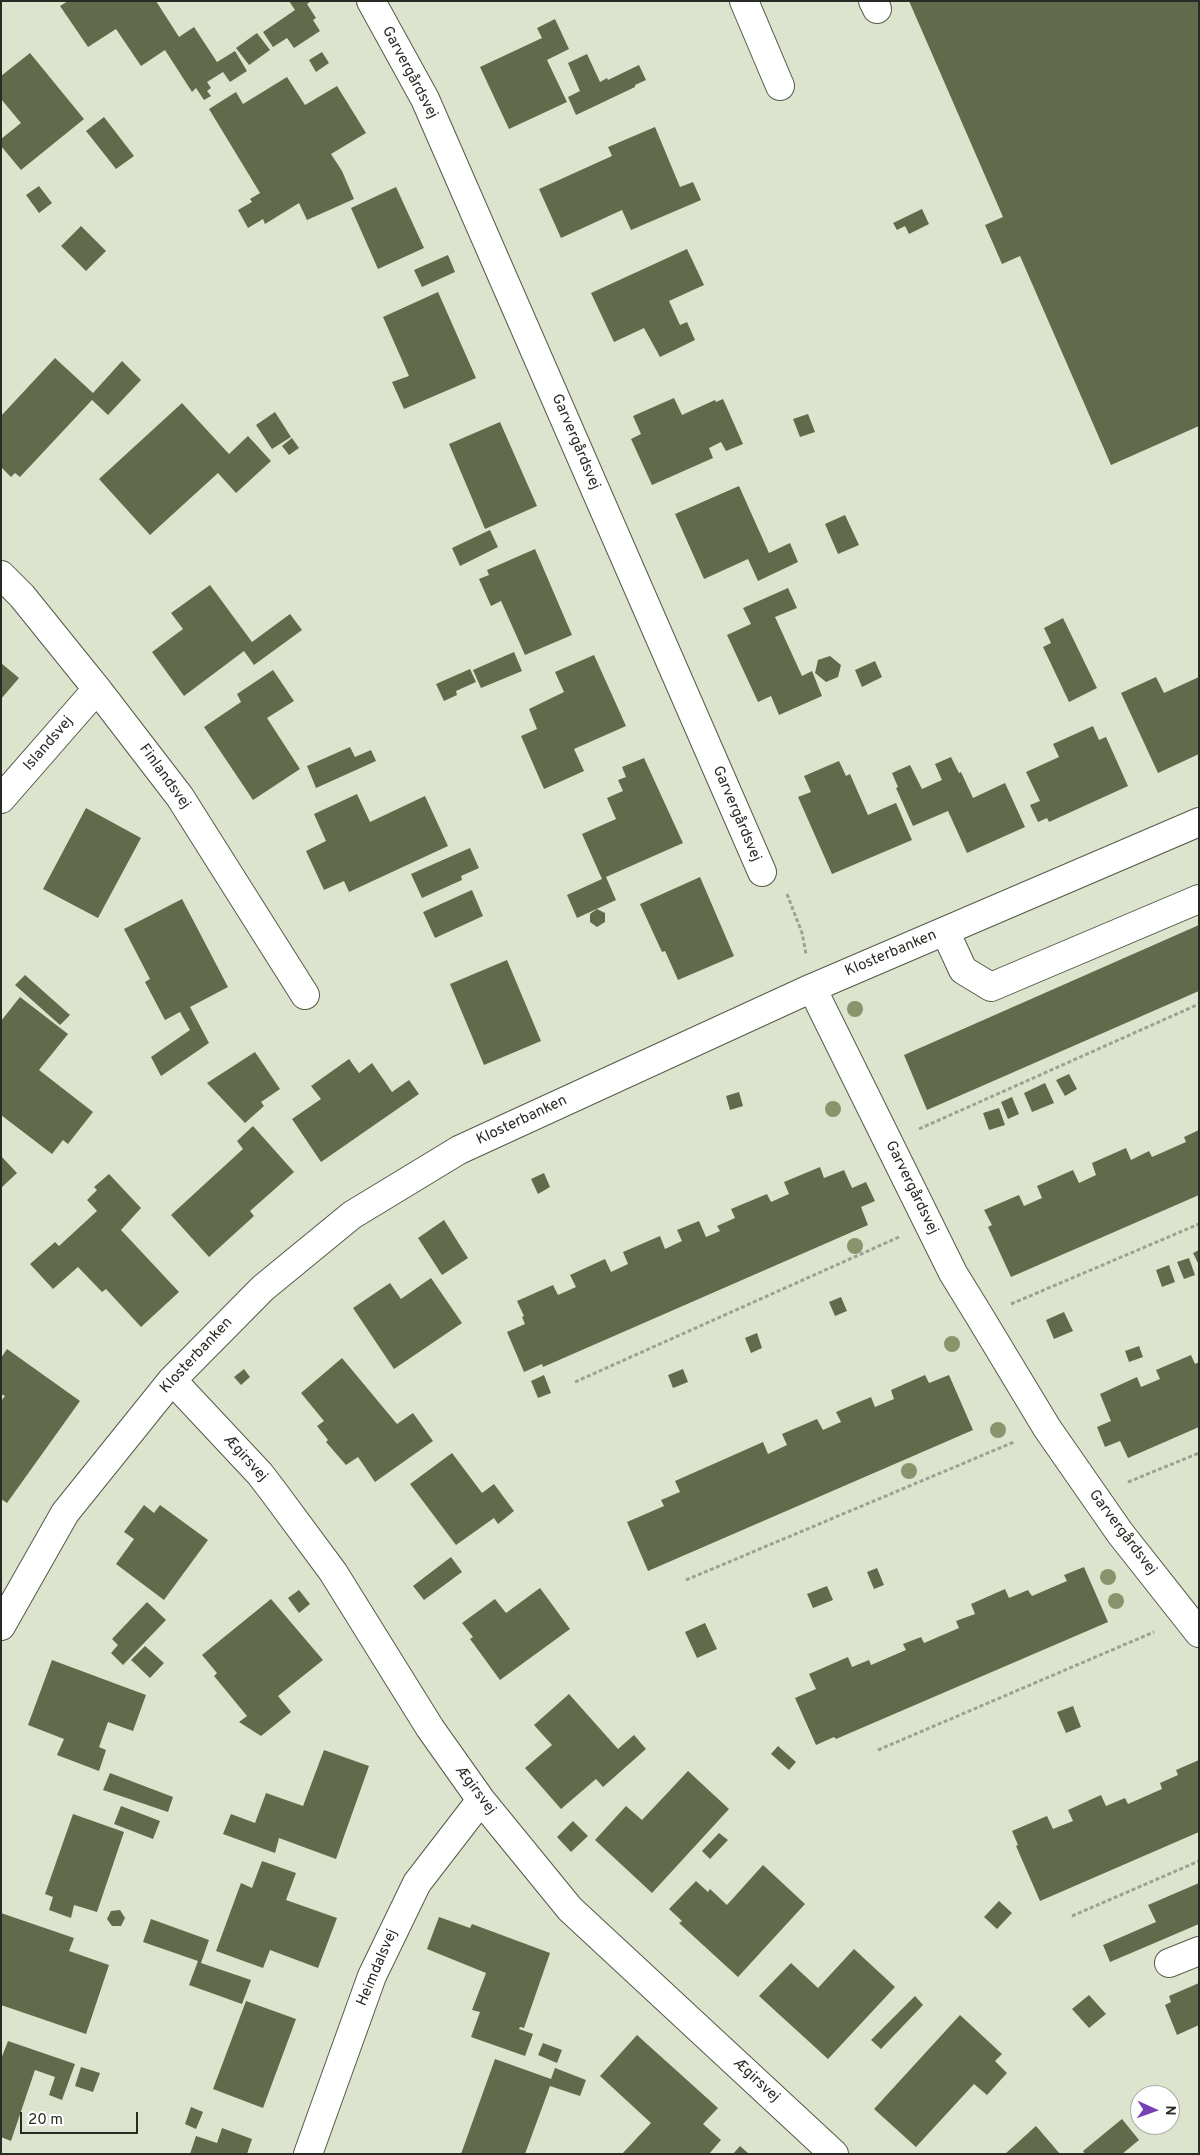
<!DOCTYPE html>
<meta charset="utf-8">
<style>
body{margin:0}
#map{position:relative;width:1200px;height:2155px;overflow:hidden;background:#dce4ce;font-family:Overpass,sans-serif}
canvas{display:block}
.frame{position:absolute;inset:0;border:2px solid #292c24;pointer-events:none}
.north{position:absolute;left:1130px;top:2085px;width:50px;height:50px;box-sizing:border-box;background:#fff;border:1px solid #a9aba7;border-radius:50%;rotate:92deg;font-size:14px;font-weight:700;line-height:20px;text-align:center;color:#292c24}
.north::after{content:'';display:block;margin:auto;width:18px;height:22px;background:#7840b6;clip-path:polygon(50% 0,100% 100%,50% 72%,0 100%)}
.scale{position:absolute;left:20px;top:2112px;width:118px;height:22px;box-sizing:border-box;border:2px solid #292c24;border-top:0;padding-left:6px;font-size:15px;line-height:18px;white-space:nowrap;color:#292c24;-webkit-text-stroke:4px #fff;paint-order:stroke}
</style>
<div id="map">
<canvas width="1200" height="2155"></canvas>
<div class="frame"></div>
<div class="north">N</div>
<div class="scale">20 m</div>
</div>
<script>
const ctx = document.querySelector('canvas').getContext('2d');
ctx.lineJoin = 'round';
function fillPath(path, color) { ctx.fillStyle = color; ctx.fill(path, 'evenodd'); }
const toPath = rows => new Path2D(rows.map(r => 'M' + r).join(''));
function strokePath(path, color, width, dash) { ctx.strokeStyle = color; ctx.lineWidth = width; ctx.lineCap = dash ? 'butt' : 'round'; ctx.setLineDash(dash || []); ctx.stroke(path); }
function write(font, color, halo, rows, align = 'center') {
  ctx.font = font + ' Overpass,sans-serif'; ctx.lineWidth = 5; ctx.setLineDash([]); ctx.textBaseline = 'middle'; ctx.strokeStyle = halo; ctx.fillStyle = color; for (const [text, x, y, turn = 0] of rows) {
    ctx.save(); ctx.translate(x, y); ctx.rotate((+turn || 0) * Math.PI / 180); ctx.textAlign = isNaN(turn) ? turn : align; if (halo) ctx.strokeText(text, 0, 0); ctx.fillText(text, 0, 0); ctx.restore();
  }
}
fillPath(toPath([
 [68,1,156,1,179,37,194,27,217,62,235,51,247,71,230,82,223,72,207,82,211,88,207,91,211,96,204,100,196,88,192,92,165,50,141,66,116,29,88,47,60,6],
 [289,1,311,1,307,4,316,18,313,20,320,31,294,48,287,38,273,47,263,32,295,10],
 [909,1,1199,1,1199,426,1111,465,1020,256,1002,264,985,225,1003,217],
 [555,19,569,49,547,60,567,102,509,129,480,67,542,38,537,28],
 [257,33,270,50,249,65,236,48],
 [322,52,329,63,316,72,309,60],
 [30,53,84,119,21,170,1,146,1,139,21,123,1,99,1,76],
 [587,54,600,82,607,78,608,80,639,65,646,80,635,85,635,87,576,115,568,97,580,91,568,63],
 [287,77,305,105,337,86,366,133,331,154,342,171,354,199,307,220,299,203,265,224,263,219,248,228,238,210,252,202,250,199,260,193,209,109,236,92,243,104],
 [104,117,134,156,116,169,86,131],
 [655,127,680,187,693,182,701,200,631,230,622,210,561,238,539,189,612,156,608,147],
 [39,186,52,203,39,213,26,195],
 [396,187,424,248,378,269,351,208],
 [922,209,929,224,909,234,905,226,897,230,893,223],
 [81,226,106,251,86,271,61,246],
 [687,249,704,285,669,301,680,325,687,322,695,340,660,357,644,328,614,342,591,293],
 [448,255,455,272,422,287,414,270],
 [438,292,476,378,404,409,392,382,409,376,383,317],
 [55,358,93,393,122,361,141,380,108,415,92,400,20,477,15,473,11,477,1,467,1,416],
 [674,398,682,415,715,400,716,402,723,399,743,444,726,451,721,442,709,448,713,458,652,485,631,439,641,434,633,416],
 [182,403,229,454,248,436,271,461,236,493,218,473,150,535,99,479],
 [275,412,291,437,272,449,256,425],
 [808,414,815,432,800,437,793,419],
 [500,422,537,506,485,529,449,444],
 [292,438,299,448,289,455,282,446],
 [739,486,769,553,790,543,798,562,758,581,748,559,704,579,675,514],
 [845,515,859,545,838,554,825,524],
 [490,530,498,547,460,566,452,548],
 [535,549,572,635,525,655,501,601,491,606,479,579,489,575,487,570],
 [210,585,252,642,290,614,302,630,254,665,244,651,184,696,152,652,183,629,171,613],
 [788,588,797,608,775,617,802,676,812,671,822,696,779,715,771,696,758,702,727,635,751,624,743,608],
 [1063,618,1097,688,1069,702,1043,647,1051,643,1044,628],
 [514,652,522,671,481,688,473,670],
 [594,655,626,726,574,749,584,771,544,789,521,736,537,729,529,709,564,692,555,672],
 [830,656,841,665,838,677,826,682,815,673,818,660],
 [875,661,882,677,862,687,855,670],
 [1,663,19,678,1,699],
 [470,669,476,682,456,691,457,695,444,701,436,684],
 [273,670,294,701,267,718,300,769,253,800,204,727,241,702,237,694],
 [1156,677,1164,693,1199,677,1199,754,1158,773,1121,693],
 [1093,726,1099,740,1106,737,1128,786,1049,822,1047,818,1038,822,1030,805,1040,801,1026,772,1059,757,1053,744],
 [350,747,355,757,371,750,376,761,316,788,307,766],
 [951,757,959,773,961,772,973,798,1005,783,1025,827,967,853,948,811,913,826,896,788,898,787,892,773,910,765,922,789,942,780,935,764],
 [644,758,683,843,606,877,616,900,577,918,567,895,602,879,582,834,616,819,607,798,623,791,618,780,626,777,622,767],
 [839,761,846,776,850,774,868,815,896,803,912,840,832,874,798,797,811,792,804,776],
 [357,794,370,822,425,796,448,846,349,892,344,881,324,890,306,851,326,841,314,814],
 [86,808,141,838,98,918,43,889],
 [470,848,479,868,461,876,462,880,422,898,411,874],
 [700,877,734,956,678,980,665,951,662,952,640,904],
 [472,890,483,916,435,938,423,912],
 [182,899,228,987,190,1007,209,1043,161,1076,151,1057,190,1030,180,1012,165,1020,145,982,150,979,124,929],
 [597,909,605,913,605,922,597,927,590,922,590,914],
 [1199,925,1199,991,927,1110,904,1055],
 [507,960,541,1041,484,1065,450,984],
 [25,975,70,1015,60,1025,15,985],
 [20,997,68,1034,39,1070,93,1112,68,1144,63,1140,52,1154,1,1115,1,1021],
 [255,1052,280,1089,261,1102,264,1106,245,1123,207,1083],
 [349,1059,359,1073,372,1063,392,1092,409,1080,419,1094,321,1162,292,1119,321,1099,311,1086],
 [1069,1074,1077,1089,1065,1096,1056,1080],
 [1045,1083,1054,1103,1032,1112,1024,1093],
 [739,1092,743,1106,730,1110,726,1096],
 [1012,1097,1019,1114,1008,1119,1001,1102],
 [999,1108,1005,1125,989,1130,983,1113],
 [253,1126,294,1172,250,1211,254,1216,209,1257,171,1215,243,1149,237,1141],
 [1199,1130,1199,1195,1011,1277,988,1227,992,1225,984,1210,1019,1195,1024,1206,1042,1198,1037,1186,1073,1170,1079,1183,1096,1175,1092,1163,1126,1148,1131,1160,1149,1151,1152,1157,1186,1142,1184,1137],
 [1,1156,17,1173,1,1188],
 [820,1167,824,1178,844,1170,852,1188,866,1182,875,1201,861,1207,868,1225,543,1367,542,1364,524,1372,507,1332,525,1324,522,1317,524,1316,517,1301,553,1285,558,1295,576,1287,570,1275,605,1259,611,1272,628,1264,623,1252,660,1236,665,1249,682,1241,677,1230,699,1221,706,1237,720,1231,717,1226,735,1218,731,1209,767,1194,771,1202,789,1194,784,1182],
 [544,1173,550,1187,538,1194,531,1179],
 [109,1174,141,1208,121,1230,179,1292,141,1327,106,1289,102,1292,78,1267,53,1289,30,1264,55,1242,59,1246,97,1211,87,1200,97,1190,94,1187],
 [444,1220,468,1258,442,1275,418,1238],
 [1199,1250,1199,1265,1193,1253],
 [1189,1258,1195,1275,1184,1279,1177,1262],
 [1169,1265,1175,1282,1162,1287,1156,1270],
 [431,1278,462,1323,394,1369,353,1308,390,1283,401,1299],
 [841,1297,847,1311,835,1316,829,1302],
 [1064,1312,1073,1331,1054,1339,1046,1320],
 [757,1333,762,1348,751,1353,745,1338],
 [1139,1346,1143,1357,1129,1362,1125,1351],
 [7,1349,80,1401,7,1503,1,1499,1,1401,5,1396,1,1394,1,1358],
 [1191,1355,1195,1364,1199,1362,1199,1427,1128,1458,1120,1441,1105,1447,1097,1427,1111,1421,1100,1394,1137,1377,1141,1387,1160,1379,1156,1370],
 [342,1358,397,1424,413,1413,433,1441,375,1482,358,1457,346,1465,326,1442,328,1440,317,1426,324,1421,301,1393],
 [244,1369,250,1377,241,1385,234,1377],
 [683,1369,688,1382,673,1388,668,1375],
 [544,1375,551,1393,538,1398,531,1381],
 [925,1375,929,1383,949,1375,973,1430,648,1571,627,1522,664,1506,661,1500,680,1492,675,1481,763,1442,768,1454,787,1445,782,1434,817,1419,823,1430,841,1422,836,1412,871,1397,875,1407,894,1399,891,1390],
 [452,1453,482,1493,494,1484,514,1511,498,1524,494,1518,456,1545,410,1484],
 [144,1505,154,1513,160,1505,208,1540,164,1600,116,1564,134,1539,124,1532],
 [451,1557,462,1572,424,1600,413,1586],
 [1084,1567,1108,1622,836,1739,834,1737,816,1745,795,1698,816,1689,809,1674,848,1657,852,1667,869,1660,871,1665,906,1650,903,1644,921,1637,924,1643,959,1628,956,1621,975,1614,971,1604,1005,1589,1009,1598,1028,1590,1032,1596,1067,1581,1064,1575],
 [877,1568,884,1585,874,1589,867,1572],
 [827,1586,833,1600,813,1608,807,1594],
 [540,1588,570,1629,500,1680,470,1639,473,1637,462,1623,495,1599,506,1613],
 [299,1590,310,1604,299,1613,288,1598],
 [271,1599,323,1660,278,1696,291,1712,261,1736,239,1722,247,1716,214,1676,217,1673,202,1655],
 [147,1602,166,1620,123,1665,111,1653,118,1645,112,1639],
 [705,1623,717,1649,697,1658,685,1632],
 [145,1646,164,1663,150,1678,131,1660],
 [52,1660,146,1695,133,1731,108,1722,99,1747,106,1750,99,1771,57,1755,64,1739,28,1725],
 [569,1694,618,1749,634,1735,646,1749,603,1787,596,1779,561,1809,525,1768,552,1745,534,1725],
 [1073,1706,1081,1727,1066,1733,1057,1712],
 [778,1746,796,1762,789,1770,771,1754],
 [324,1750,369,1766,336,1859,279,1838,275,1853,223,1834,231,1814,255,1823,266,1793,303,1806],
 [1199,1760,1199,1832,1040,1901,1016,1846,1018,1845,1012,1831,1047,1816,1053,1829,1073,1821,1068,1810,1101,1795,1106,1806,1125,1798,1128,1804,1162,1789,1160,1783,1178,1775,1176,1770],
 [688,1771,729,1809,652,1893,595,1840,626,1806,642,1820],
 [110,1773,173,1797,168,1812,103,1790],
 [121,1806,160,1821,153,1839,114,1824],
 [73,1814,124,1832,97,1912,74,1905,71,1918,49,1910,53,1897,45,1894],
 [573,1821,588,1836,571,1852,557,1837],
 [719,1833,728,1840,710,1859,702,1851],
 [262,1861,296,1873,286,1900,337,1918,318,1968,270,1950,263,1968,216,1951,241,1883,252,1888],
 [763,1865,805,1904,738,1977,679,1923,682,1921,669,1909,696,1881,708,1892,710,1889,727,1905],
 [1199,1883,1199,1924,1110,1962,1103,1945,1156,1922,1148,1905],
 [999,1901,1012,1913,997,1929,984,1917],
 [120,1910,125,1918,121,1926,112,1926,107,1919,111,1911],
 [1,1913,74,1938,69,1951,109,1965,86,2034,1,2005],
 [439,1917,470,1928,472,1924,550,1953,524,2028,520,2027,519,2029,533,2034,525,2056,471,2037,480,2012,472,2010,486,1973,427,1949],
 [151,1919,209,1940,201,1963,251,1980,242,2004,189,1985,198,1961,143,1942],
 [854,1949,895,1987,828,2059,759,1996,791,1963,818,1988],
 [1199,1983,1199,2025,1177,2035,1165,2005,1171,2002,1169,1996],
 [1089,1995,1106,2014,1089,2028,1072,2009],
 [915,1996,923,2005,881,2049,871,2040],
 [246,2001,296,2019,263,2108,213,2089],
 [960,2015,1002,2054,995,2061,1007,2073,987,2095,974,2084,916,2147,874,2109],
 [637,2035,718,2108,703,2124,721,2140,709,2154,622,2154,651,2123,600,2076],
 [8,2041,75,2064,62,2100,49,2095,55,2077,35,2070,11,2141,1,2137,1,2059],
 [543,2043,562,2050,557,2063,538,2055],
 [495,2059,551,2079,555,2068,586,2080,580,2096,550,2086,525,2154,461,2154],
 [81,2067,100,2073,93,2092,75,2086],
 [191,2107,203,2112,196,2129,185,2124],
 [1122,2119,1139,2140,1122,2154,1085,2154,1083,2151],
 [1036,2126,1060,2154,1005,2154],
 [222,2128,252,2139,247,2154,190,2154,196,2136,217,2143],
 [740,2146,749,2154,733,2154]
]), '#616b4b');
const minor = toPath([
 [371,1,425,99,762,872],
 [744,1,780,86],
 [873,1,877,9],
 [1,575,22,596,97,689,180,797,305,995],
 [1,799,97,689],
 [945,931,963,970,991,987,1199,899],
 [812,988,953,1273,980,1317,1047,1428,1120,1533,1199,1633],
 [172,1380,260,1474,273,1491,333,1572,430,1728,481,1800,570,1909,834,2154],
 [1,1626,65,1513,172,1380,263,1288,352,1215,459,1150,812,988,1199,822],
 [1169,1963,1199,1951],
 [308,2154,372,1976,417,1883,481,1800]
]);
strokePath(minor, '#545a48', 30);
strokePath(toPath([
 [787,894,802,933,806,954],
 [919,1129,1199,1004],
 [1011,1304,1199,1224],
 [575,1382,899,1237],
 [1128,1482,1199,1453],
 [686,1580,1014,1442],
 [878,1750,1154,1632],
 [1072,1916,1199,1861]
]), '#9ca291', 3, [4, 2.5]);
strokePath(minor, '#fff', 28);
ctx.fillStyle = '#89946c';
for (const [x, y] of [
 [855,1009],
 [833,1109],
 [855,1246],
 [952,1344],
 [998,1430],
 [909,1471],
 [1108,1577],
 [1116,1601]
]) { ctx.beginPath(); ctx.arc(x, y, 8, 0, 2 * Math.PI); ctx.fill(); }
write('15px', '#292c24', '#fff', [
 ["Garvergårdsvej",409,73,62],
 ["Garvergårdsvej",575,442,67],
 ["Islandsvej",49,744,-49],
 ["Finlandsvej",164,777,54],
 ["Garvergårdsvej",736,814,67],
 ["Klosterbanken",891,954,-23],
 ["Klosterbanken",522,1121,-25],
 ["Garvergårdsvej",911,1188,64],
 ["Klosterbanken",197,1356,-47],
 ["Ægirsvej",245,1459,48],
 ["Garvergårdsvej",1122,1533,53],
 ["Ægirsvej",475,1791,53],
 ["Heimdalsvej",378,1968,-67],
 ["Ægirsvej",756,2081,43]
]);
</script>
